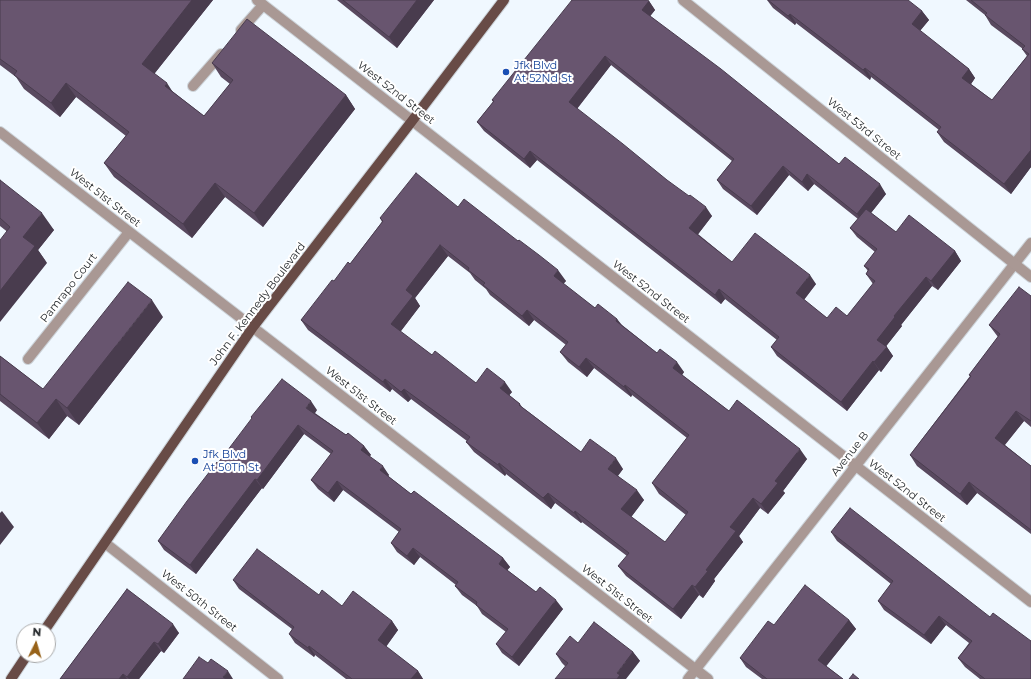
<!DOCTYPE html>
<style>
body{margin:0}
#map{position:relative;width:1031px;height:679px;overflow:hidden;background:#f0f8ff;font-family:Montserrat,sans-serif}
canvas{display:block}
.north{position:absolute;left:16px;top:623px;width:40px;height:40px;box-sizing:border-box;background:#fff;border:1px solid #a9aaab;border-radius:50%;rotate:5deg;font-size:11px;font-weight:700;line-height:16px;text-align:center;color:#272b2e}
.north::after{content:'';display:block;margin:auto;width:14px;height:18px;background:#976219;clip-path:polygon(50% 0,100% 100%,50% 72%,0 100%)}
</style>
<div id="map">
<canvas width="1031" height="679"></canvas>
<div class="north">N</div>
</div>
<script>
const ctx = document.querySelector('canvas').getContext('2d');
ctx.lineJoin = 'round';
const toPath = rows => new Path2D(rows.map(r => 'M' + r).join(''));
function strokePath(path, color, width, dash) { ctx.strokeStyle = color; ctx.lineWidth = width; ctx.lineCap = dash ? 'butt' : 'round'; ctx.setLineDash(dash || []); ctx.stroke(path); }
function fillPath(path, color) { ctx.fillStyle = color; ctx.fill(path, 'evenodd'); }
function write(font, color, halo, rows, align = 'center') {
  ctx.font = font + ' Montserrat,sans-serif'; ctx.lineWidth = 4; ctx.setLineDash([]); ctx.textBaseline = 'middle'; ctx.strokeStyle = halo; ctx.fillStyle = color; for (const [text, x, y, turn = 0] of rows) {
    ctx.save(); ctx.translate(x, y); ctx.rotate((+turn || 0) * Math.PI / 180); ctx.textAlign = isNaN(turn) ? turn : align; if (halo) ctx.strokeText(text, 0, 0); ctx.fillText(text, 0, 0); ctx.restore();
  }
}
const service = toPath([
 [241,30,263,5],
 [193,86,221,54]
]);
const minor = toPath([
 [257,0,1031,602],
 [0,132,708,679],
 [28,359,129,232],
 [105,543,278,679],
 [688,679,1031,243]
]);
const tertiary = toPath([
 [683,0,1031,277]
]);
const primary = toPath([
 [44,631,253,327,412,121,504,0],
 [11,679,27,655]
]);
strokePath(service, '#ccd3d9', 12);
strokePath(minor, '#ccd3d9', 12);
strokePath(tertiary, '#ccd3d9', 12);
strokePath(primary, '#ccd3d9', 12);
strokePath(service, '#a99894', 10);
strokePath(minor, '#a99894', 10);
strokePath(tertiary, '#a99894', 10);
strokePath(primary, '#684b46', 10);
fillPath(toPath([
 [0,0,213,0,154,74,172,91,204,116,230,84,221,77,212,63,346,95,355,109,263,227,225,197,192,238,114,177,104,163,126,136,76,97,60,117,24,89,16,77,0,65],
 [337,0,434,0,397,48],
 [767,0,922,11,929,20,920,31,969,69,975,78,971,84,992,100,1027,56,1022,49,1023,49,991,25,985,15,966,0,1031,0,1031,167,1011,194,944,142,937,132,939,130,871,77,870,80,796,23,795,25,773,8],
 [649,1,655,10,650,16,839,164,886,194,871,213,896,232,955,251,961,261,938,290,932,286,901,325,902,326,886,346,893,356,881,372,879,370,847,411,777,356,771,347,777,340,725,299,721,304,537,160,530,168,484,131,477,122,493,102,492,100],
 [611,65,732,161,717,180,723,189,757,215,789,175,808,191,814,184,858,219,850,228,857,237,875,252,864,266,868,271,866,274,873,284,847,316,827,318,804,300,816,284,732,262,698,234,712,216,577,109],
 [0,180,54,230,38,250,47,263,0,226],
 [458,207,566,281,563,284,595,308,617,319,622,325,657,353,684,372,682,375,729,411,807,459,783,491,785,493,768,514,760,508,739,536,743,542,714,579,715,581,703,598,699,595,681,619,626,576,618,566,627,556,582,522,581,523,555,503,551,509,506,474,505,476,474,452,466,442,467,441,411,399,408,402,392,389,390,392,308,330,301,320,334,281,350,264,382,222,380,218],
 [448,256,470,273,475,280,486,289,490,295,529,326,534,320,566,345,560,352,568,362,587,377,594,368,631,397,632,395,687,438,652,483,659,494,686,515,665,542,631,517,644,500,618,476,623,469,581,452,522,407,520,404,509,395,512,392,476,383,432,355,400,332,420,306,415,298],
 [1031,296,1031,427,1024,421,1005,445,1031,466,1031,534,977,493,967,505,917,466,910,455,970,376,969,375,998,337,989,325],
 [163,317,79,425,67,416,49,439,0,401,0,356,43,389],
 [317,410,315,413,346,435,364,446,371,455,369,456,389,475,388,476,411,494,503,558,510,567,507,570,536,592,563,609,519,666,502,653,496,644,506,632,482,614,477,606,462,595,455,586,456,585,420,557,414,565,397,552,391,543,399,532,343,490,334,502,318,489,311,480,331,454,304,434,263,489,262,488,196,574,164,550,158,541,218,463],
 [831,532,1031,679,980,679,965,667,958,658,969,643,946,625,931,644,884,610,878,601,891,584,837,541],
 [233,580,319,595,342,606,392,621,398,630,386,647,418,671,423,679,346,679,315,655,314,657,295,643,289,634,292,629,239,589],
 [127,589,179,633,164,653,161,651,139,679,60,679],
 [849,620,856,629,826,666,843,679,762,679,746,667,740,658],
 [578,643,633,652,640,661,565,666,562,663,556,654]
]), '#59495f');
fillPath(toPath([
 [192,0,213,0,151,78,142,64],
 [417,0,434,0,397,48,389,37],
 [649,1,655,10,648,19,642,10],
 [922,11,929,20,918,33,912,24],
 [790,14,796,23,795,25,788,16],
 [605,56,611,65,575,111,569,102],
 [865,68,871,77,870,80,863,70],
 [969,69,975,78,969,87,962,78],
 [66,83,76,97,60,117,51,103],
 [167,83,176,97,165,86],
 [346,95,355,109,263,227,254,213],
 [1031,150,1031,167,1011,194,1004,184],
 [530,151,537,160,530,168,524,159],
 [783,166,789,175,757,215,751,206],
 [807,174,814,184,808,191,802,182],
 [215,183,225,197,192,238,183,224],
 [880,184,886,194,863,223,857,214],
 [706,207,712,216,696,237,689,228],
 [42,213,54,230,38,250,47,263,0,322,0,291,23,237],
 [440,245,448,256,415,298,420,306,398,335,391,324,406,290],
 [955,251,961,261,938,290,931,281],
 [558,270,566,281,561,286,554,276],
 [810,275,816,284,802,302,796,293],
 [926,277,932,286,901,325,902,326,884,349,877,340,894,316],
 [719,289,725,299,721,304,715,295],
 [152,300,163,317,79,425,67,408],
 [527,310,534,320,529,326,522,316],
 [617,319,624,329,616,321],
 [887,347,893,356,881,372,874,362],
 [586,358,594,368,587,377,579,367],
 [873,361,879,370,847,411,841,402],
 [677,362,684,372,680,378,673,368],
 [385,379,392,389,390,392,383,382],
 [505,382,512,392,507,398,500,388],
 [625,385,632,395,631,397,624,387],
 [404,389,411,399,408,402,401,392],
 [56,399,67,416,49,439,37,423],
 [311,401,317,410,312,417,306,408],
 [1016,411,1024,421,1002,448,995,438],
 [298,425,304,434,263,489,257,480],
 [364,446,371,455,367,459,361,450],
 [800,449,807,459,783,491,785,493,768,514,761,504,775,481],
 [616,458,623,469,615,479,608,469],
 [499,463,506,474,505,476,498,465],
 [383,466,389,475,386,479,380,470],
 [255,479,262,488,196,574,190,565],
 [337,481,343,490,334,502,328,493],
 [969,482,977,493,967,505,960,494],
 [637,490,644,500,629,520,621,509],
 [548,493,555,503,551,509,543,498],
 [753,498,760,508,739,536,743,542,714,579,715,581,703,598,695,587,730,527],
 [2,511,14,527,0,545,0,513],
 [575,511,582,522,581,523,574,513],
 [413,548,420,557,414,565,407,556],
 [503,558,510,567,505,573,499,564],
 [692,585,699,595,681,619,673,609],
 [556,600,563,609,519,666,512,657],
 [939,616,946,625,931,644,924,635],
 [849,620,856,629,824,669,818,660],
 [392,621,398,630,384,649,378,640],
 [173,624,179,633,164,653,158,644],
 [154,642,161,651,139,679,129,679,127,677],
 [309,646,315,655,314,657,308,648],
 [633,652,640,661,626,679,617,679,617,673],
 [228,671,233,679,224,679,223,677],
 [418,671,423,679,411,679],
 [123,674,127,679,119,679]
]), '#493c4e');
const building = toPath([
 [0,0,192,0,142,64,167,83,165,86,204,116,233,80,212,63,247,19,346,95,254,213,215,183,183,224,104,163,129,132,66,83,51,103,14,75,17,71,0,59,0,0],
 [343,0,417,0,389,37,343,0],
 [572,0,647,0,649,1,642,10,721,69,839,164,845,157,880,184,857,214,807,174,802,182,783,166,751,206,717,180,734,159,605,56,569,102,623,144,667,180,689,196,690,195,706,207,689,228,732,262,755,233,810,275,796,293,827,318,836,307,847,316,875,281,866,274,869,269,864,266,877,249,850,228,866,209,896,232,909,215,955,251,931,281,926,277,894,316,895,317,877,340,887,347,874,362,873,361,841,402,771,347,779,337,719,289,715,295,530,151,524,159,477,122,494,101,492,100,572,0],
 [768,0,908,0,922,11,912,24,969,69,962,78,992,100,1029,54,1022,49,1025,46,985,15,987,13,971,0,1031,0,1031,150,1004,184,937,132,941,127,895,91,865,68,863,70,790,14,788,16,768,0],
 [416,173,458,207,464,199,518,241,519,240,539,255,558,270,554,276,595,308,598,304,617,319,616,321,657,353,660,349,677,362,673,368,729,411,737,400,800,449,775,481,778,483,761,504,753,498,730,527,736,531,706,570,708,571,695,587,692,585,673,609,618,566,629,553,575,511,574,513,548,493,543,498,499,463,498,465,466,442,470,437,404,389,401,392,385,379,383,382,301,320,332,280,334,281,348,262,350,264,383,221,380,218,416,173],
 [440,245,469,268,468,270,485,283,483,285,522,316,527,310,568,342,560,352,579,367,586,358,624,387,625,385,689,435,652,483,688,512,665,542,621,509,637,490,608,469,616,458,590,439,581,452,519,405,520,404,500,388,505,382,487,368,476,383,435,351,432,355,391,324,413,296,406,290,440,245],
 [0,180,42,213,23,237,35,246,0,291,0,240,10,227,0,218,0,180],
 [128,282,152,300,67,408,56,399,37,423,0,394,0,356,43,389,128,282],
 [1019,287,1031,296,1031,421,1016,411,995,438,1031,466,1031,530,969,482,960,494,910,455,971,376,969,375,1000,334,989,325,1019,287],
 [282,379,311,401,306,408,346,435,348,433,364,446,361,450,383,466,380,470,411,494,414,491,503,558,499,564,536,592,540,587,556,600,512,657,496,644,508,629,476,605,477,602,455,586,458,582,413,548,407,556,391,543,401,529,337,481,328,493,311,480,333,451,298,425,257,480,255,479,190,565,158,541,187,501,217,462,218,463,252,418,251,417,282,379],
 [850,508,990,617,993,613,1031,641,1031,679,985,679,958,658,972,641,939,616,924,635,878,601,893,581,831,532,850,508],
 [257,549,319,595,322,590,342,606,353,591,392,621,378,640,418,671,411,679,352,679,309,646,308,648,289,634,294,627,233,580,257,549],
 [805,585,849,620,818,660,843,679,767,679,740,658,768,621,774,625,805,585],
 [127,589,173,624,158,644,154,642,127,677,123,674,119,679,60,679,127,589],
 [594,622,633,652,617,673,620,675,617,679,555,679,568,663,556,654,570,636,578,643,594,622],
 [199,657,208,663,211,659,228,671,223,677,226,679,183,679,199,657],
 [853,674,859,679,849,679,853,674]
]);
fillPath(building, '#68556f');
strokePath(building, '#493c4e', 1);
for (const [x, y, r, color] of [
 [506,72,4,"#1a4fb4"],
 [195,461,4,"#1a4fb4"]
]) { const dot = new Path2D(); dot.arc(x, y, r, 0, 2 * Math.PI); ctx.fillStyle = color; ctx.fill(dot); strokePath(dot, '#fff', 1.5); }
write('11px', '#164399', '#fff', [
 ["Jfk Blvd",514,66],
 ["At 52Nd St",514,79],
 ["Jfk Blvd",203,455],
 ["At 50Th St",203,468]
], 'left');
write('11px', '#272b2e', '#fff', [
 ["West 52nd Street",396,93,38],
 ["West 53rd Street",864,129,39],
 ["West 51st Street",105,198,38],
 ["Pamrapo Court",69,288,-52],
 ["West 52nd Street",651,292,38],
 ["John F. Kennedy Boulevard",258,304,-53],
 ["West 51st Street",361,396,38],
 ["Avenue B",850,454,-52],
 ["West 52nd Street",907,491,38],
 ["West 51st Street",617,594,38],
 ["West 50th Street",199,601,38]
]);
</script>
